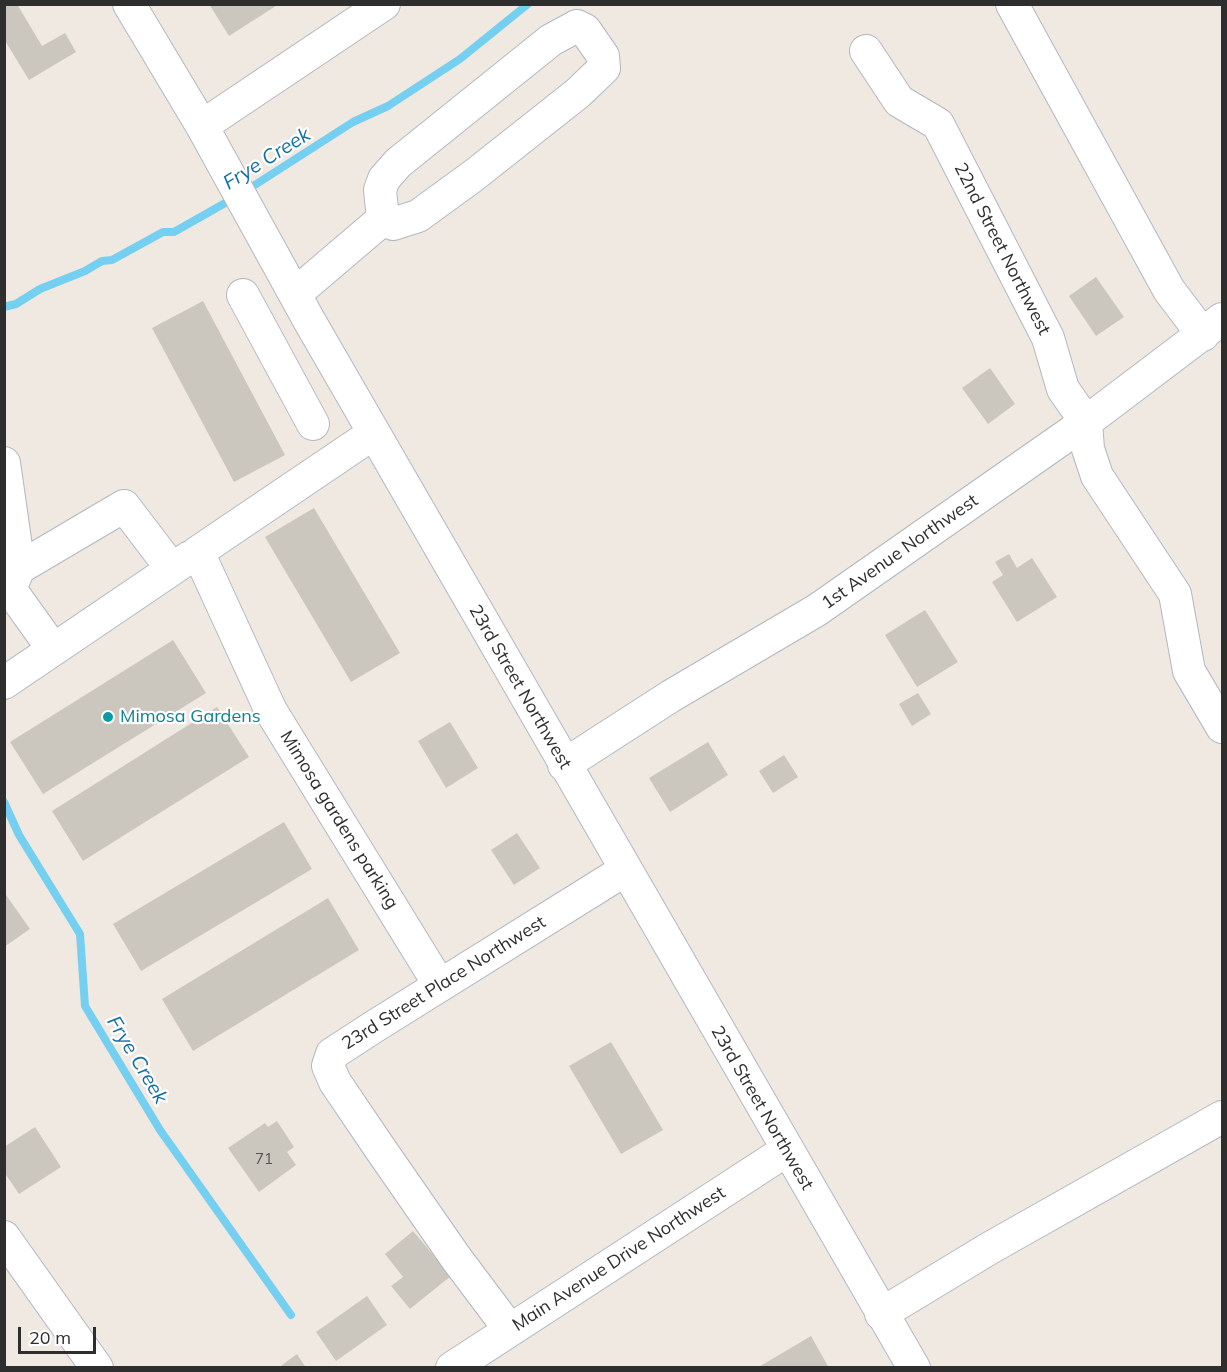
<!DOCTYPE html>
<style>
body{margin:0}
#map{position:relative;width:1227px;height:1372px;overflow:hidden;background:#efe9e1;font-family:Mulish,sans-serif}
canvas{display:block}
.frame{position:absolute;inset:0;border:6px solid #2e2e2e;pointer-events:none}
.scale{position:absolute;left:18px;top:1327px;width:78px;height:27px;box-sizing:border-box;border:3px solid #2e2e2e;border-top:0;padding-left:8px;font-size:18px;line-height:21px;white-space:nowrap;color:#2e2e2e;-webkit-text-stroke:4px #fff;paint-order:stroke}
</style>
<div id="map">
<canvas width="1227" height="1372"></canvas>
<div class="frame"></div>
<div class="scale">20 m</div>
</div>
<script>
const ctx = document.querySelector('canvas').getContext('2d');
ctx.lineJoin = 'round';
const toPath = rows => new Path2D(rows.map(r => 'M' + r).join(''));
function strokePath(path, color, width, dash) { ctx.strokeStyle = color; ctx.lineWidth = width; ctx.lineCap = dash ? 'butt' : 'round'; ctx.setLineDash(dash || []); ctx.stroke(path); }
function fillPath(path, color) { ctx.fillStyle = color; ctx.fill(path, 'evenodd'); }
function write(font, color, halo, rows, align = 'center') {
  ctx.font = font + ' Mulish,sans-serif'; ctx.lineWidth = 4.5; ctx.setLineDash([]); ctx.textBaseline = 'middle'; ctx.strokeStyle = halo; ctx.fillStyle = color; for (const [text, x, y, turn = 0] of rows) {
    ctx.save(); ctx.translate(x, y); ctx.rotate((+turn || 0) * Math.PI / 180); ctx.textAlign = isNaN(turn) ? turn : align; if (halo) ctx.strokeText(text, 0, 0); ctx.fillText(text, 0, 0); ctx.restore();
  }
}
strokePath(toPath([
 [247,190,353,122,388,106,460,59,528,4],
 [4,307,16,304,40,289,85,271,102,261,112,260,163,232,174,232,234,198],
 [4,802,19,835,80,934,85,1006,160,1130,291,1315]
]), '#75cff0', 8);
fillPath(toPath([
 [8,4,17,4,42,46,65,33,76,52,29,80,4,39,4,7],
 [209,4,279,4,229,36],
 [1096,277,1124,317,1096,336,1069,296],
 [203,301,285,455,234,482,152,328],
 [990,368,1015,404,988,424,962,388],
 [314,508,400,653,351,682,265,537],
 [1009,554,1017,568,1032,558,1057,597,1017,622,992,582,1003,575,995,562],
 [925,610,958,662,917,687,885,635],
 [173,640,206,693,43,794,10,742],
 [918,693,931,714,912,726,899,704],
 [217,707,249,757,83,861,52,811],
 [450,722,478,768,446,788,418,741],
 [708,742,728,775,670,812,649,778],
 [784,755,798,777,773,793,759,771],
 [284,822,312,869,141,971,113,924],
 [517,833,540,868,514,885,491,850],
 [4,892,30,929,4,947],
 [328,898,359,950,193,1051,162,999],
 [611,1042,663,1130,621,1154,569,1066],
 [277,1121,294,1147,287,1152,296,1165,259,1192,228,1148,265,1123,268,1127],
 [35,1127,61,1167,19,1194,4,1172,4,1147],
 [413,1231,451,1276,410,1309,391,1286,403,1277,385,1254],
 [367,1296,387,1325,336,1361,316,1332],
 [811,1336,829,1368,757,1368],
 [297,1354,306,1368,278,1368]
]), '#cbc7bf');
const minor = toPath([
 [129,4,202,126,310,322,914,1368],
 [1012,4,1169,290,1203,335],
 [577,26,585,30,603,56,604,68,578,93,473,176,418,216,393,224,383,219,380,190,384,179,398,163,551,40,577,26],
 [866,51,899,101,938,124,1048,338,1063,389,1086,422,1088,449,1097,476,1175,594,1189,671,1222,727],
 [202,126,384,4],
 [295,294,383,219],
 [243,295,313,424],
 [374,433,198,552,271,711,439,984],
 [4,463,19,568],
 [53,649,10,589,19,568,124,506,172,569],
 [4,683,190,557],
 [564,765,671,696,817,610,1086,422,1222,319],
 [4,1237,97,1368],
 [881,1314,990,1248,1222,1117],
 [510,1330,456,1258,379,1147,335,1082,328,1066,332,1054,375,1026,625,870],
 [452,1368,787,1150]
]);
strokePath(minor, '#b4b7c1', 34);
strokePath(minor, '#fff', 32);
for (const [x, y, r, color] of [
 [108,717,6,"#0f9aa8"]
]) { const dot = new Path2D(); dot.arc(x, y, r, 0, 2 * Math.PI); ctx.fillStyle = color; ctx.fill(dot); strokePath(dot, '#fff', 2); }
write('15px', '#555452', null, [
 ["71",264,1159]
]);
write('18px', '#2e2e2e', '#fff', [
 ["22nd Street Northwest",1002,249,63],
 ["1st Avenue Northwest",900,552,-35],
 ["23rd Street Northwest",520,687,60],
 ["Mimosa gardens parking",339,820,58],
 ["23rd Street Place Northwest",444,983,-32],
 ["23rd Street Northwest",762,1108,60],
 ["Main Avenue Drive Northwest",619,1259,-33]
]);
write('18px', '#0d838f', '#fff', [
 ["Mimosa Gardens",120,717]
], 'left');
write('italic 20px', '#0d6fa3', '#fff', [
 ["Frye Creek",267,159,-32],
 ["Frye Creek",137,1060,59]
]);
</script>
